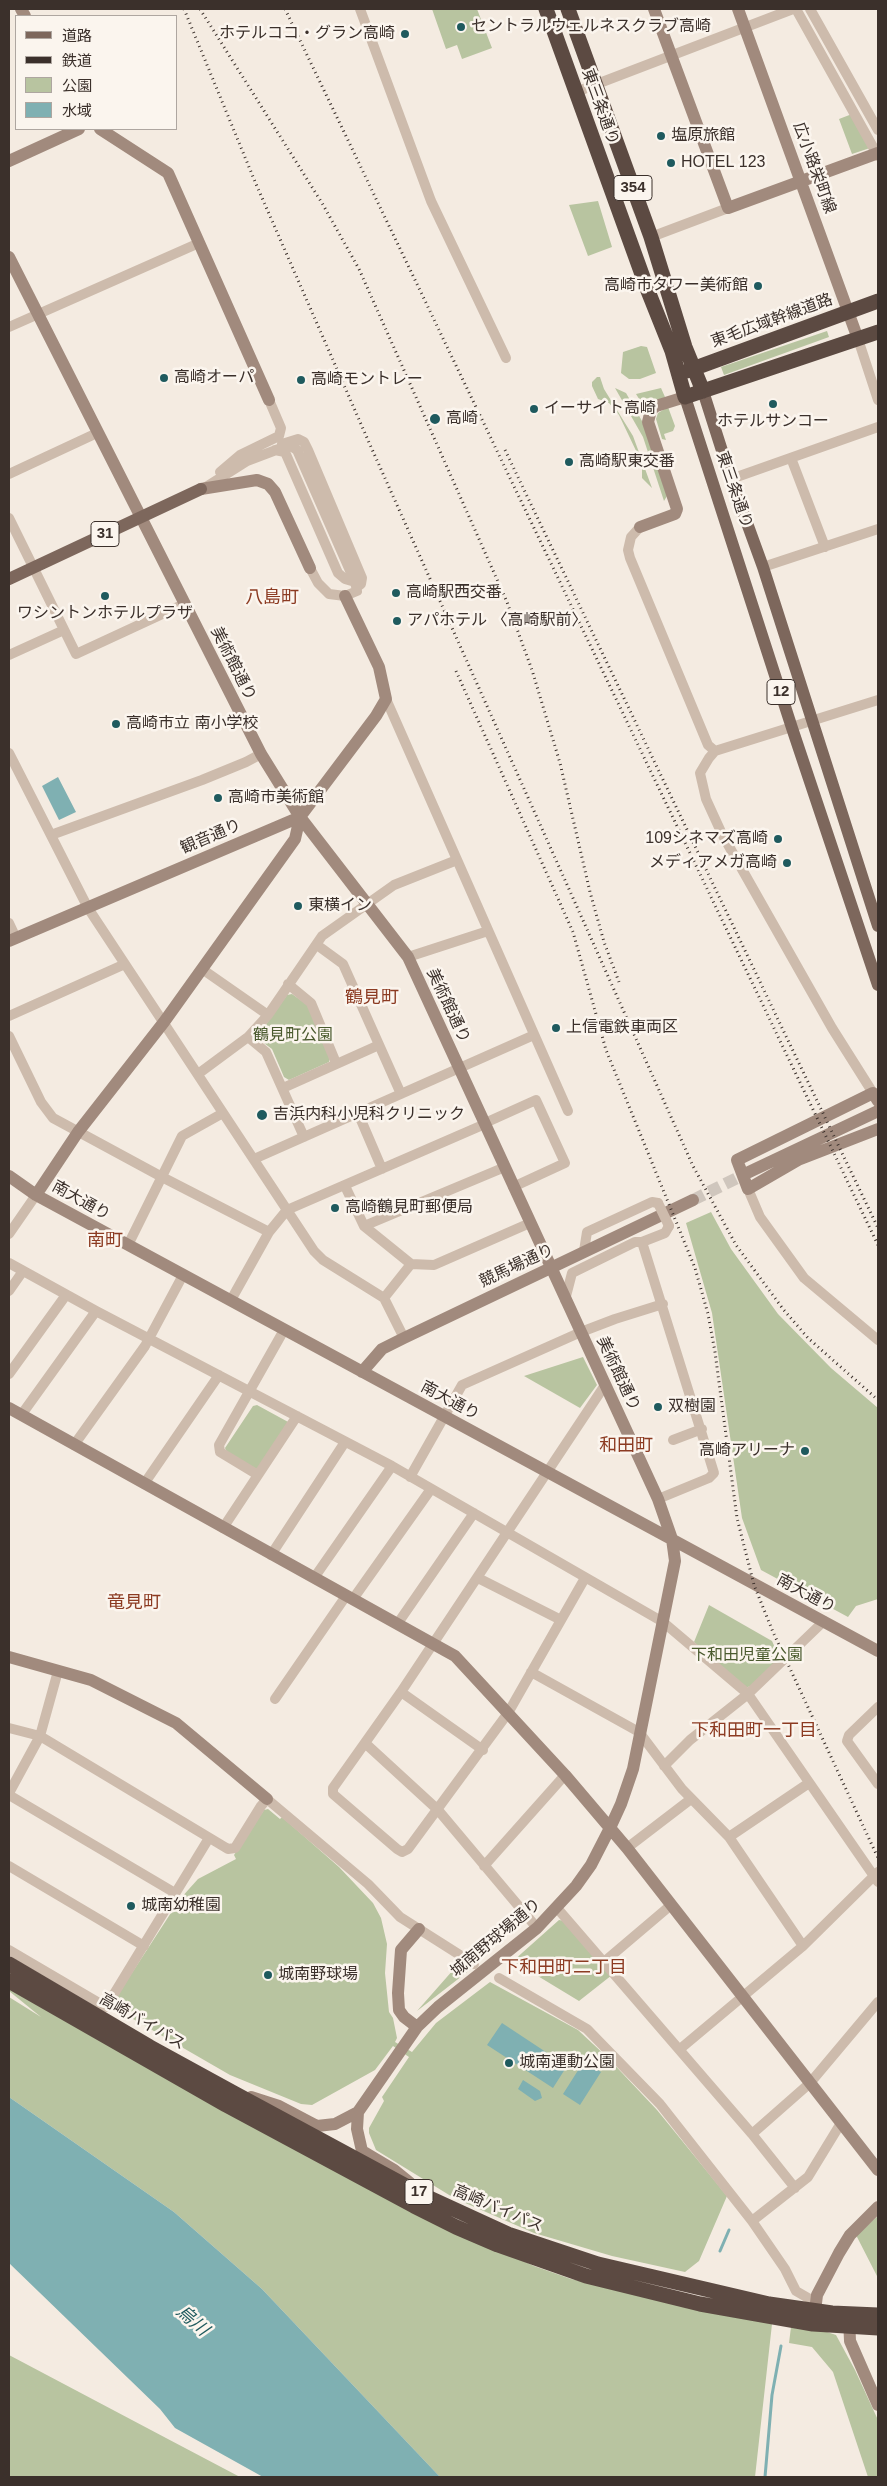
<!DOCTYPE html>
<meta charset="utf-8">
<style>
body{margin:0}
#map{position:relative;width:887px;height:2486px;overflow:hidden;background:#f4ebe1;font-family:Helvetica,"Noto Sans JP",sans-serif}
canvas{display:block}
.frame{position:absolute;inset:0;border:10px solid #3b302b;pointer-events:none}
.legend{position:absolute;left:15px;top:15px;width:162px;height:115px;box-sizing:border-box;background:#fbf5ee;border:1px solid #aea6a0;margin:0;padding:6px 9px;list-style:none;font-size:15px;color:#3b302b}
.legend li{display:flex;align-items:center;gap:10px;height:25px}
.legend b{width:25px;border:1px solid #aea6a0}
</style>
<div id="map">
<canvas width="887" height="2486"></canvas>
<div class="frame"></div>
<ul class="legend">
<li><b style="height:6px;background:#7d675c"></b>道路</li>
<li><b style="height:6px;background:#3b302b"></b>鉄道</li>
<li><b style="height:14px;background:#b8c4a0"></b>公園</li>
<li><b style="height:14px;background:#7fb0b2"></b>水域</li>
</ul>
</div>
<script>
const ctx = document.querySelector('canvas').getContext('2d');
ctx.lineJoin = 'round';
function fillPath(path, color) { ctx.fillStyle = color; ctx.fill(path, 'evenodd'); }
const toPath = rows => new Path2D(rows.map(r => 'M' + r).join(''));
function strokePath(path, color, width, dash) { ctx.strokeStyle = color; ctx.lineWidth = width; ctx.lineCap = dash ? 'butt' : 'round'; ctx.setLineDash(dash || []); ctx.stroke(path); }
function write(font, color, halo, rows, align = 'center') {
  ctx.font = font + ' Helvetica,"Noto Sans JP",sans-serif'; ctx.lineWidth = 5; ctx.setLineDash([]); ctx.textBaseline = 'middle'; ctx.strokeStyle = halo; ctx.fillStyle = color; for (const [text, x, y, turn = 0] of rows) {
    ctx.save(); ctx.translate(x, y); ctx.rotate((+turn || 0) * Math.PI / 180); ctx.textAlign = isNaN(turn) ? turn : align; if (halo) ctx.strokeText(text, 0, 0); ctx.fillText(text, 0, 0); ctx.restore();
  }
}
fillPath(toPath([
 [432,9,477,9,492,48,462,59,457,45,446,49],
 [852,114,870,148,852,154,839,119],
 [598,201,612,247,588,256,569,205],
 [827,331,829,337,724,375,721,367],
 [641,346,647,347,656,373,640,379,629,379,621,373,623,352],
 [597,377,600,377,604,389,633,436,652,488,642,478,642,466,639,457,619,415,609,403,598,399,592,386,592,382],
 [615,388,626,393,642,421,667,496,664,501,643,437],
 [661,388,665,397,646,410,636,394],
 [668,407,675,426,673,431,664,434,666,440,662,439,656,419,658,413],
 [292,994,309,1006,330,1057,329,1062,289,1080,284,1077,272,1049,261,1041,259,1034,287,995],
 [711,1212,731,1249,778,1314,831,1368,878,1408,878,1599,856,1606,848,1617,761,1570,742,1518,712,1313,686,1223],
 [583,1357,597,1385,580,1408,524,1376],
 [257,1405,290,1423,258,1471,227,1453,225,1448,253,1406],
 [709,1605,772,1641,780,1659,751,1686,745,1688,694,1642],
 [268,1809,280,1819,282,1817,339,1867,373,1903,381,1918,387,1944,385,1973,389,2012,393,2018,397,2038,395,2042,412,2052,436,2023,490,1982,578,2030,608,2058,657,2110,727,2196,699,2261,685,2272,612,2256,534,2233,454,2198,376,2150,369,2133,369,2128,384,2101,382,2097,409,2057,393,2046,375,2070,312,2105,301,2104,230,2075,114,2008,113,2002,180,1899,198,1879,236,1859,234,1855,264,1810],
 [559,1920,565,1921,612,1975,579,2001,513,1961],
 [461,1961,471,1969,417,2011],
 [9,1988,372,2191,534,2266,571,2279,772,2324,755,2477,439,2476,262,2289,174,2212,9,2097,9,1997,41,2017,9,1991],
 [878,2216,878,2278,856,2235],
 [791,2327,827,2332,836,2335,855,2370,878,2420,878,2477,868,2477,833,2372,812,2347,789,2343],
 [9,2355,166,2438,240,2477,9,2477]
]), '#b8c4a0');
fillPath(toPath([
 [58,777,76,812,59,820,42,786],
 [502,2023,567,2066,553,2088,487,2045],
 [584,2061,601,2072,580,2105,563,2094],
 [523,2080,540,2091,542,2098,535,2101,518,2089],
 [9,2097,174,2212,262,2289,440,2477,263,2477,175,2428,160,2409,9,2263]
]), '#7fb0b2');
strokePath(toPath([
 [720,2251,729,2230],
 [765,2477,772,2395,781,2346]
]), '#7fb0b2', 3);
strokePath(toPath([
 [693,1200,749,1172]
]), '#cfc6bd', 12, [12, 6]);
strokePath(toPath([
 [360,9,431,201,506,358],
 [796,9,878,156],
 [810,9,878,130],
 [576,92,793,9],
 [651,237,728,208],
 [9,327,199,243],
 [858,339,878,400],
 [282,444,298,439,304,442,308,450,362,578,361,584,357,587],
 [275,450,285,452,338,573,345,579,355,582,357,591,345,596,329,594,318,583,310,568],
 [791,458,825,547],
 [220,472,240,455,279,436,281,428,269,400],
 [9,474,97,433],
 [731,479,878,427],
 [206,487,247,461,284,447,291,446,297,450,355,582],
 [9,518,76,654,184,604],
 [640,527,631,537,628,550,630,558,708,745,715,751],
 [763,567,878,529],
 [9,655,64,630],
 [386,699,568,1111],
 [9,753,88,908,314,1251,323,1260,384,1298,404,1338],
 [51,835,202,780,246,762,261,754],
 [9,923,16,938],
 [317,945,343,964,401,1094],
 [408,957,488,931],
 [202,969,268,1015],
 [288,984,311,1003,336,1063],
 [9,1016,125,964],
 [9,1036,41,1102,53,1118,162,1177,269,1232],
 [248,1037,266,1052,304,1137],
 [198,1074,248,1037,268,1015,322,936,394,885,457,860],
 [283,1088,379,1045],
 [873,1093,832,1028,722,834,706,799,700,773,709,758,715,751,878,700],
 [358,1113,382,1169],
 [485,1123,536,1100,565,1163,513,1187],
 [254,1159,534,1035],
 [345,1186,364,1226,411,1264,434,1265,530,1223],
 [748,1189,760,1217,804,1278,878,1340],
 [364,1226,505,1167],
 [9,1234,36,1195],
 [642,1242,714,1473,709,1478,658,1499],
 [128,1245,182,1136,223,1113],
 [584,1251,587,1232,652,1202,658,1203],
 [9,1263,96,1311,392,1466,663,1622,748,1694,878,1882],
 [9,1291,23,1271],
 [384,1298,411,1264],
 [231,1300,269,1232,287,1210,485,1124],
 [565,1300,572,1273,635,1242,642,1242,665,1233,669,1226],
 [9,1374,66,1295],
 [22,1414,96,1311],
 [673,1440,702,1429],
 [74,1445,145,1346,183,1275],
 [258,1475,220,1452,219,1445,284,1330],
 [410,1477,462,1385,581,1332,615,1319,663,1304],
 [144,1484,219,1375],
 [223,1528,297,1416],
 [271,1555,345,1442],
 [314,1578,392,1466],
 [478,1578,561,1620],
 [585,1578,508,1713,408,1849,402,1852,397,1849,333,1794,333,1788,401,1692,605,1385],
 [353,1599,431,1489],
 [398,1623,474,1513],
 [531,1672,639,1732,682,1789,729,1837,803,1946],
 [401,1692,483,1750],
 [275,1699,346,1596],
 [878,1707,849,1735,847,1741,878,1784],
 [9,1728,40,1736,228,1849,235,1848,261,1806,267,1799,368,1884,400,1917,474,1964],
 [365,1743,438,1810,537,1928],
 [664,1766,690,1740,748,1694,824,1621],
 [9,1793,40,1736,58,1671],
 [9,1795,175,1893],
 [729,1837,809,1783],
 [627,1848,691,1799],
 [9,1866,144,1946],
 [484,1866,565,1775],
 [557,1908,752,2134,795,2188],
 [9,1950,106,2007,209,1838],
 [605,1961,671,1905],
 [499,1978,587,2029,660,2104,752,2221,785,2269,796,2291,815,2302],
 [680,2049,803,1946,878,1872],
 [752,2134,810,2083,878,2002],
 [752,2221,808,2177,841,2123]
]), '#cdbbac', 10);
strokePath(toPath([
 [21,9,25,16],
 [654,9,728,208,878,153],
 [738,9,858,339],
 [100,129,168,173,269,400],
 [9,161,79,129],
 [9,257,261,754,300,817,408,957,658,1499,672,1539,675,1561,633,1769,621,1804,610,1828,591,1865,576,1886,537,1928,438,2007,417,2027,358,2112,335,2124,317,2126,279,2106,251,2097],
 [201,489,257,480,268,484,275,492,310,568],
 [640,527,675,514,677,509,648,422,651,410,656,406,685,397],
 [9,941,300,817,376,716,386,699,379,667,345,596],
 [878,1101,873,1093,737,1160,748,1189,798,1160,878,1129],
 [749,1172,878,1111],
 [9,1176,36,1195,878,1651],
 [36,1195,78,1132,164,1022,295,839,300,817],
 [362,1372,382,1349,404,1338,693,1200],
 [9,1408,455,1656,565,1775,627,1848,878,2170],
 [9,1657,91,1680,176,1723,267,1799],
 [417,2027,404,2017,399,2010,398,1993,401,1950,419,1929],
 [358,2112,357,2129,362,2151,394,2170,410,2183],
 [849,2317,850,2341,878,2405],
 [814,2319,817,2295,839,2253,850,2235,878,2207]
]), '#a18a7d', 12);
strokePath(toPath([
 [703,391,731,479,763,567,878,926],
 [685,397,792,728,878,985],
 [9,579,201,489]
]), '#7d675c', 12);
strokePath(toPath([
 [546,9,648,291,672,351,685,397,878,332],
 [568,9,651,237,685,347,703,391],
 [687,371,878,301],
 [9,1964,150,2047,234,2093,423,2195,508,2234,598,2264,769,2304,832,2313,878,2315],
 [9,1981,226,2105,414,2206,456,2227,498,2245,586,2276,700,2304,813,2324,878,2328]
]), '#5c4a42', 15);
strokePath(toPath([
 [184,9,256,184,371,447,693,1166,736,1245,783,1309,808,1338,878,1400],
 [200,9,322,203,359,269,507,602,532,670,560,763,590,892,604,942,619,982],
 [285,9,878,1245],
 [505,450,878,1228],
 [456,671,573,932,606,1050,695,1268,708,1314,715,1352,737,1518,754,1585,773,1632,878,1858]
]), '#3b302b', 3, [1, 4]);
strokePath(toPath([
 [658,1203,669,1226]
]), '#cdbbac', 10);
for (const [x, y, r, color] of [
 [461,27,5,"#1f5a5e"],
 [405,34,5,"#1f5a5e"],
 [661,136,5,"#1f5a5e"],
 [671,163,5,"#1f5a5e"],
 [758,286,5,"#1f5a5e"],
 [164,378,5,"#1f5a5e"],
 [301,380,5,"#1f5a5e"],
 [773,404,5,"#1f5a5e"],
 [534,409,5,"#1f5a5e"],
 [435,419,6,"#1f5a5e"],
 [569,462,5,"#1f5a5e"],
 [396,593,5,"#1f5a5e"],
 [105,596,5,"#1f5a5e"],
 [397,621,5,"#1f5a5e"],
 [116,724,5,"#1f5a5e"],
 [218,798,5,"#1f5a5e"],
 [778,839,5,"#1f5a5e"],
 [787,863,5,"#1f5a5e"],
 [298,906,5,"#1f5a5e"],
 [556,1028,5,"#1f5a5e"],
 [262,1115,6,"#1f5a5e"],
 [335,1208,5,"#1f5a5e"],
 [658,1407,5,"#1f5a5e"],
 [805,1451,5,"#1f5a5e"],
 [131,1906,5,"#1f5a5e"],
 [268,1975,5,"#1f5a5e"],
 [509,2063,5,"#1f5a5e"]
]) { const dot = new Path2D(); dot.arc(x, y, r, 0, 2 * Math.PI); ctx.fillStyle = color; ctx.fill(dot); strokePath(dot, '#fbf5ee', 2); }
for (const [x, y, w] of [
 [633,188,38],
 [105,534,28],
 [781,692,28],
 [419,2192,28]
]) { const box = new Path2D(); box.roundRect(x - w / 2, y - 12.5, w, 25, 4); ctx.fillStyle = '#fbf5ee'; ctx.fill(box); strokePath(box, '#3b302b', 1); }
write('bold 15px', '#3b302b', null, [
 ["354",633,188],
 ["31",105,534],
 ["12",781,692],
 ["17",419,2192]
]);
write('16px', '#3b302b', '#fbf5ee', [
 ["セントラルウェルネスクラブ高崎",471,27],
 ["ホテルココ・グラン高崎",395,34,"right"],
 ["塩原旅館",671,136],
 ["HOTEL 123",681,163],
 ["高崎市タワー美術館",748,286,"right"],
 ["高崎オーパ",174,378],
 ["高崎モントレー",311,380],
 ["イーサイト高崎",544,409],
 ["高崎",446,419],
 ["ホテルサンコー",773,422,"center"],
 ["高崎駅東交番",579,462],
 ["高崎駅西交番",406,593],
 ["ワシントンホテルプラザ",105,614,"center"],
 ["アパホテル 〈高崎駅前〉",407,621],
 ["高崎市立 南小学校",126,724],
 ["高崎市美術館",228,798],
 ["109シネマズ高崎",768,839,"right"],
 ["メディアメガ高崎",777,863,"right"],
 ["東横イン",308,906],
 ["上信電鉄車両区",566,1028],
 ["吉浜内科小児科クリニック",273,1115],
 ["高崎鶴見町郵便局",345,1208],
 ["双樹園",668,1407],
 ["高崎アリーナ",795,1451,"right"],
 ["城南幼稚園",141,1906],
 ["城南野球場",278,1975],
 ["城南運動公園",519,2063]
], 'left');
write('16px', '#3b302b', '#fbf5ee', [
 ["東三条通り",600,107,70],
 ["広小路栄町線",814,168,70],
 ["東毛広域幹線道路",772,321,-20],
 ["東三条通り",734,490,71],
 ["美術館通り",233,664,63],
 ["観音通り",211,837,-23],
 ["美術館通り",448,1006,65],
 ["南大通り",81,1201,29],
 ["競馬場通り",517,1266,-25],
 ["美術館通り",618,1374,65],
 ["南大通り",450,1401,28],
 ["南大通り",806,1594,28],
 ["城南野球場通り",496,1938,-40],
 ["高崎バイパス",142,2022,30],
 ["高崎バイパス",498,2209,23]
]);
write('16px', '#4a5a2e', '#fbf5ee', [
 ["鶴見町公園",293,1036],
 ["下和田児童公園",747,1656]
]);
write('18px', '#8c3b22', '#fbf5ee', [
 ["八島町",272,598],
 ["鶴見町",372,998],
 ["南町",105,1241],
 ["和田町",626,1446],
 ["竜見町",134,1603],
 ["下和田町一丁目",754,1731],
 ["下和田町二丁目",564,1968]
]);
write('italic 18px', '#1f5a5e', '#fbf5ee', [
 ["烏川",192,2321,41]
]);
</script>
